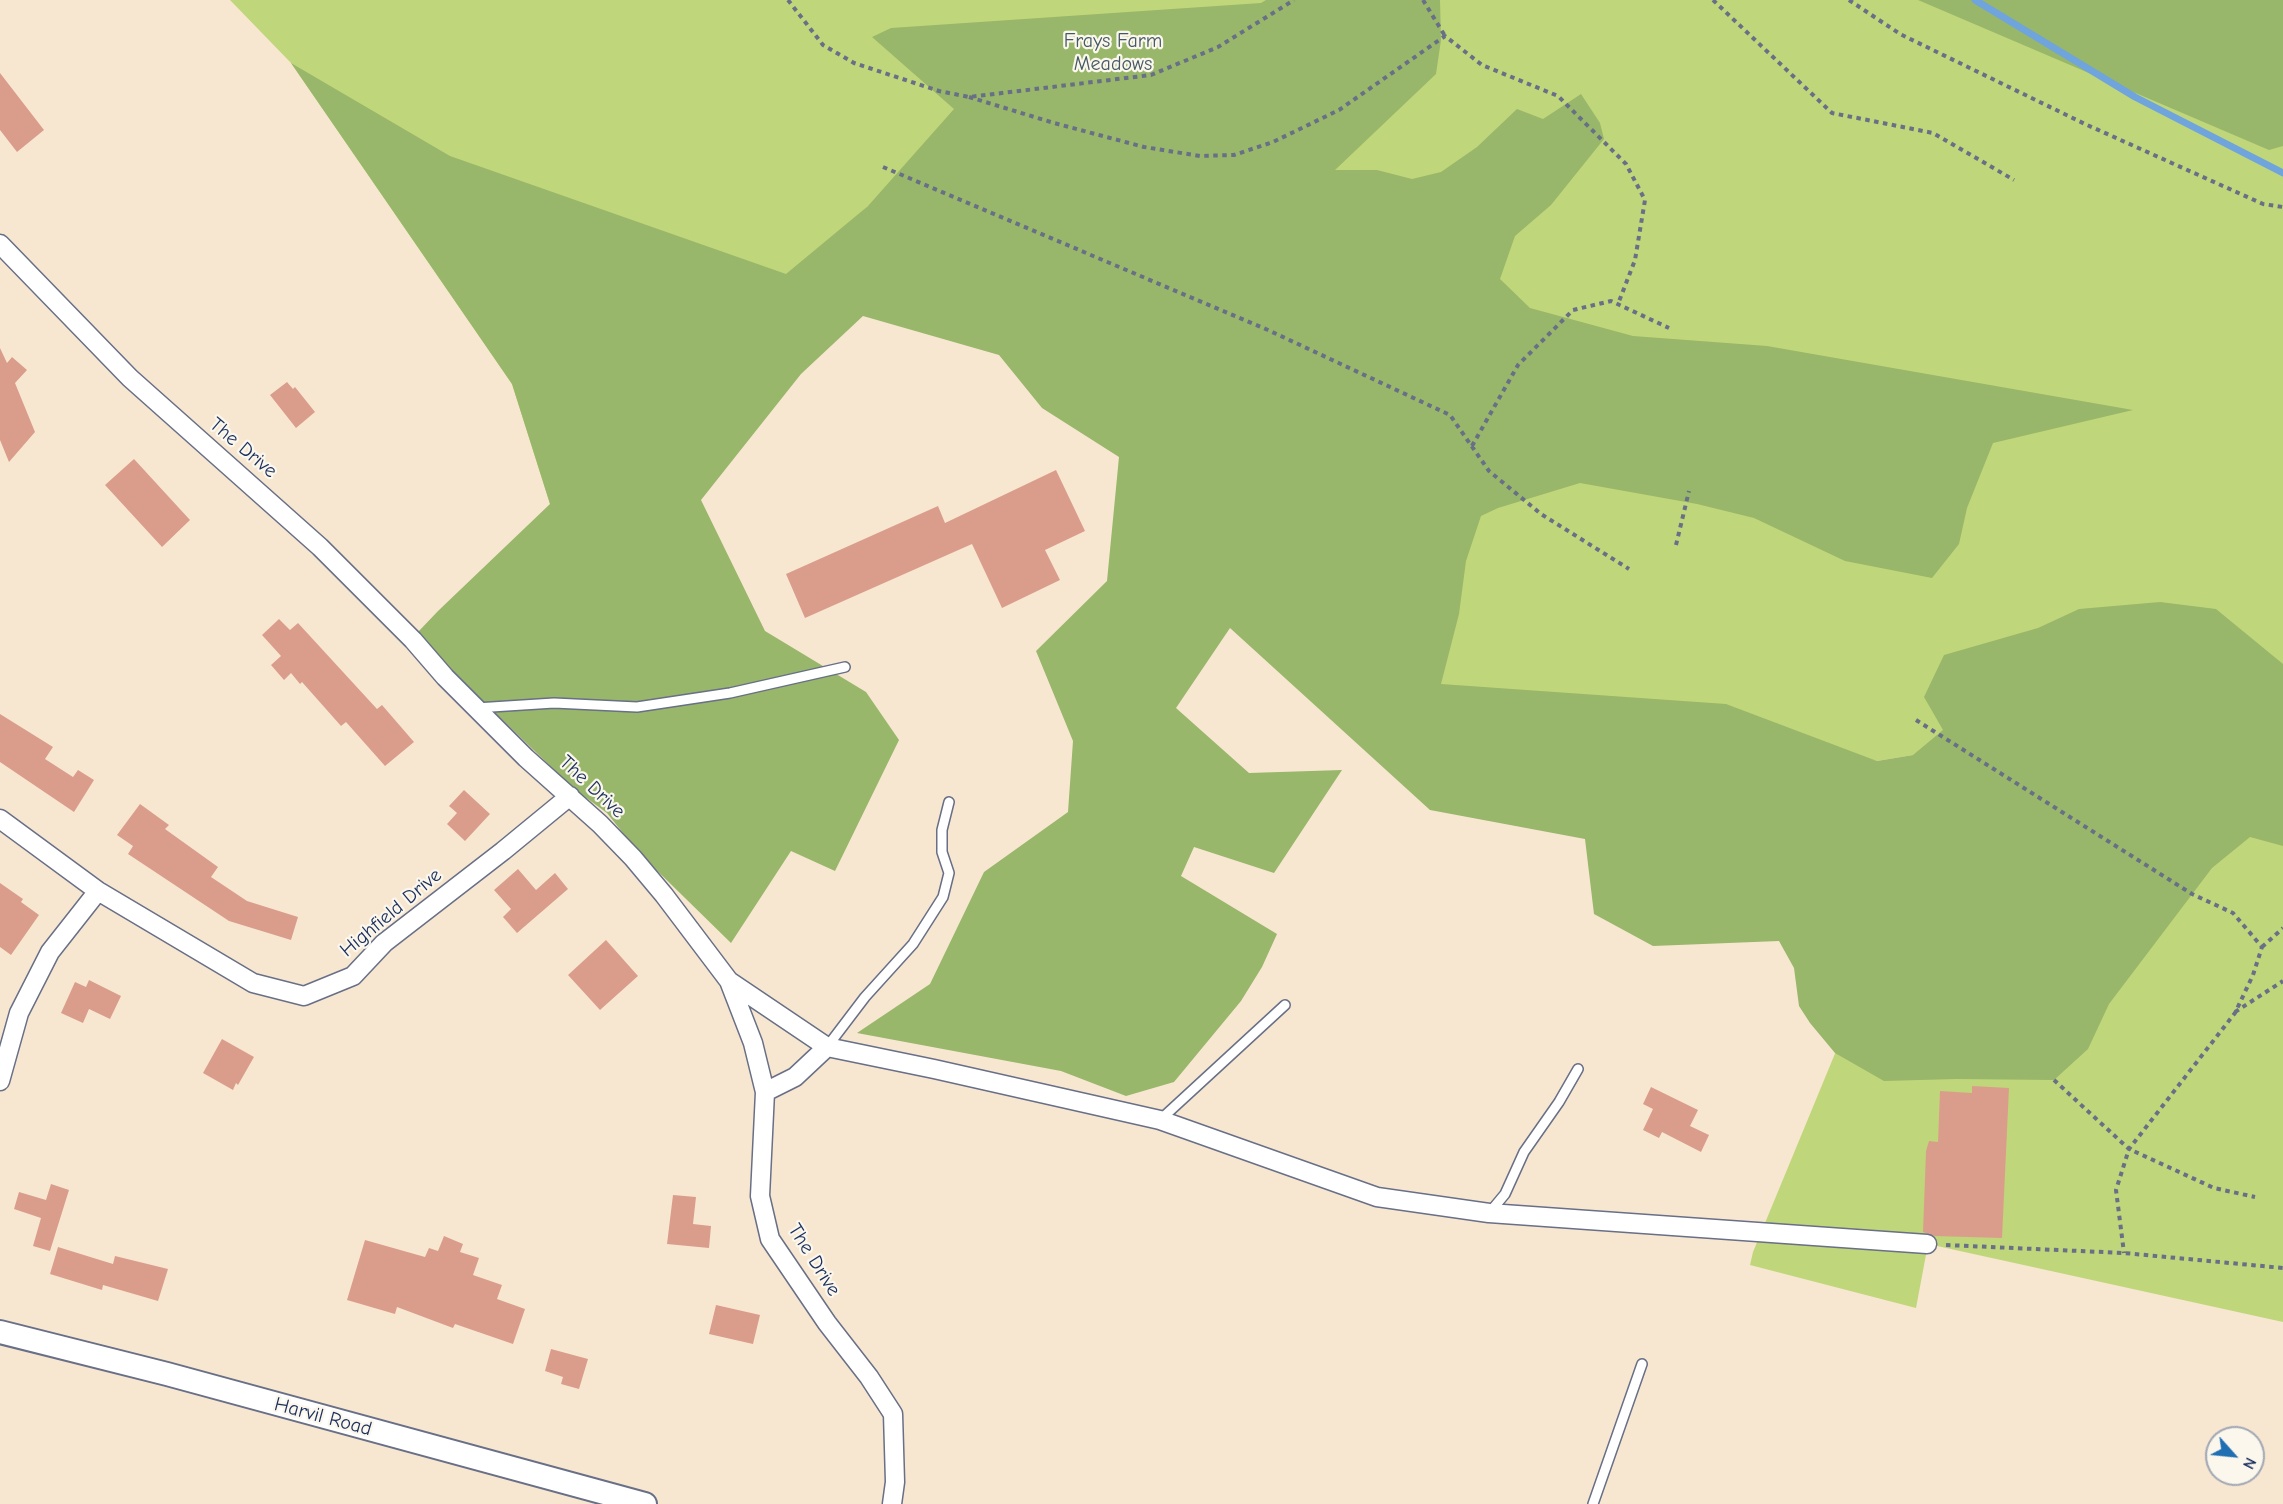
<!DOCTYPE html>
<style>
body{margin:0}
#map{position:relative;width:2283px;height:1504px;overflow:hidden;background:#f7e7d1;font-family:"Comic Neue",sans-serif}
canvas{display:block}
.north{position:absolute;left:2205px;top:1426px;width:60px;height:60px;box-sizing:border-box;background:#fbf7ec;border:2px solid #a1a7b3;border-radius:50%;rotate:117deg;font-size:16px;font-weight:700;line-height:24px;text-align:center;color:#1b2f5e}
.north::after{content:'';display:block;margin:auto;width:21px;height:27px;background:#1f6fb2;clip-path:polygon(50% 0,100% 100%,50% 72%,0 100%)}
</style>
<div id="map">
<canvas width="2283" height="1504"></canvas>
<div class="north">N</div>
</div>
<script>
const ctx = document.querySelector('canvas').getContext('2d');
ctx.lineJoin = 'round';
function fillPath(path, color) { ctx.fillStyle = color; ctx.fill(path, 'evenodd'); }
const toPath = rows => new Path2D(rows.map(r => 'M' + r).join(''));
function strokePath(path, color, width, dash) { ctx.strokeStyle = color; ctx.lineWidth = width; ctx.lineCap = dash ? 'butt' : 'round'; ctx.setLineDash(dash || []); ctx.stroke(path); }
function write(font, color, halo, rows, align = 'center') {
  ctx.font = font + ' "Comic Neue",sans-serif'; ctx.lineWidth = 4.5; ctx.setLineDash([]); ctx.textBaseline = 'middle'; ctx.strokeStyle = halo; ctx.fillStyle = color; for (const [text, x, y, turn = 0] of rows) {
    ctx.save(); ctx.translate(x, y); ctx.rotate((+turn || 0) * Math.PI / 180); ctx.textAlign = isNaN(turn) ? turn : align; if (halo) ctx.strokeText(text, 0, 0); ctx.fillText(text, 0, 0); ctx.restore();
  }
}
fillPath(toPath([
 [230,0,2283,0,2283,1322,1928,1244,1916,1308,1750,1265,1753,1252,1853,1010,1913,755,1877,761,1441,685,868,206,550,504,512,384,291,63]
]), '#c0d67a');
fillPath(toPath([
 [1266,0,1440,0,1441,40,1436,74,1335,170,1377,170,1412,179,1441,172,1477,147,1517,109,1543,119,1581,94,1600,123,1604,139,1551,205,1515,236,1500,279,1530,308,1633,336,1767,346,2133,410,1993,443,1967,508,1959,544,1932,578,1845,561,1754,518,1697,504,1580,483,1498,508,1481,516,1466,561,1459,614,1441,684,1726,704,1877,761,1913,755,1943,730,1924,697,1944,655,2038,628,2079,609,2160,602,2216,609,2283,664,2283,846,2250,837,2212,868,2109,1004,2088,1049,2054,1080,1956,1079,1884,1081,1835,1053,1810,1023,1799,1006,1794,968,1779,941,1653,946,1594,914,1585,839,1430,810,1230,628,1176,708,1249,773,1342,770,1274,873,1194,847,1181,876,1277,934,1262,967,1241,1001,1174,1082,1126,1096,1061,1071,857,1033,930,984,984,872,1068,812,1073,741,1036,651,1107,581,1119,457,1042,408,999,355,863,316,801,374,701,500,765,631,866,692,899,740,835,871,791,851,731,943,638,852,607,813,574,789,459,678,418,632,438,611,550,504,512,384,291,63,450,156,786,274,868,206,954,109,872,37,891,28,1261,3],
 [1918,0,2283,0,2283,146,2269,150]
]), '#98b76a');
strokePath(toPath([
 [1975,0,2135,97,2283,173]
]), '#6fa4dc', 7);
fillPath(toPath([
 [0,73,44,130,17,152,0,130],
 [0,348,7,363,12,357,27,370,15,383,35,432,9,462,0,440],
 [287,382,293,389,295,387,315,412,296,428,270,395],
 [134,459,190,520,162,547,105,485],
 [1056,470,1085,531,1045,550,1060,580,1002,608,972,544,805,618,786,574,938,506,945,523],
 [279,619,290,630,298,623,377,709,382,705,414,742,385,766,346,722,341,726,302,682,300,684,291,673,284,680,271,665,281,656,262,635],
 [0,714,53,747,45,759,73,777,78,770,94,780,74,812,0,762],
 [464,790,490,814,465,841,447,824,457,813,449,806],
 [140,804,169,825,165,829,218,867,211,877,247,901,298,917,291,940,229,921,128,854,133,846,117,835],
 [518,869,536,890,555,873,568,889,517,933,503,917,511,909,494,890],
 [0,883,23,899,21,902,39,915,11,955,0,947],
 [606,940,638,976,600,1010,568,975],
 [89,980,121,996,110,1019,89,1009,83,1023,61,1013,75,982,86,987],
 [222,1039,254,1057,238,1085,236,1083,233,1090,203,1073],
 [1972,1086,2009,1088,2002,1238,1934,1236,1923,1232,1926,1151,1929,1141,1938,1142,1940,1091,1972,1093],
 [1651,1087,1698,1110,1690,1126,1709,1135,1701,1152,1662,1132,1659,1138,1643,1130,1653,1109,1643,1104],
 [51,1184,69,1190,50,1251,33,1246,41,1218,14,1209,19,1192,46,1200],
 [673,1195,696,1197,693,1224,711,1226,709,1248,667,1244],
 [444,1236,463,1244,460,1252,479,1258,473,1275,502,1285,497,1299,525,1309,513,1344,455,1324,453,1328,397,1307,395,1314,347,1300,365,1240,425,1257,429,1248,438,1251],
 [58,1247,113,1264,115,1256,168,1269,158,1301,103,1285,102,1290,50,1274],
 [716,1305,760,1315,753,1344,709,1334],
 [551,1349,588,1359,579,1389,561,1384,563,1377,545,1371]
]), '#db9d8b');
const service = toPath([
 [476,708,554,703,637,707,730,693,845,667],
 [827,1047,865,997,913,944,943,897,949,873,942,852,942,830,949,802],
 [1160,1120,1285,1005],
 [1490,1212,1505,1194,1524,1152,1559,1102,1578,1069],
 [1593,1504,1642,1364]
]);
const minor = toPath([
 [0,244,130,378,320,547,413,640,445,677,526,758,600,824,633,858,664,895,729,981,753,1043,765,1092,760,1196,770,1239,827,1323,869,1377,893,1414,895,1482,892,1504],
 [0,819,98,891,253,983,304,996,353,976,384,943,503,851,570,796],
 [729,981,827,1047,934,1069,1160,1120,1377,1197,1489,1213,1927,1244],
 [0,1081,19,1013,50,952,98,891],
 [765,1092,795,1077,827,1047]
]);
const tertiary = toPath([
 [0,1332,167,1374,645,1504]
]);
strokePath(service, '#686f86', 12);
strokePath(minor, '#686f86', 21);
strokePath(tertiary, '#686f86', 26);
strokePath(toPath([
 [788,0,823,45,854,63,939,91,969,97,1151,75,1218,47,1294,0],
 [1423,0,1445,36],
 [1713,0,1832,113,1933,133,2014,180],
 [1849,0,1900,34,2085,124,2263,204,2283,207],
 [969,97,1054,123,1144,147,1200,156,1234,155,1273,142,1339,110,1445,36,1482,65,1558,96,1626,164,1645,200,1635,260,1618,304],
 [883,167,1268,330,1450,415,1489,471,1541,514,1629,569],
 [1472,446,1518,365,1573,310,1611,301,1669,328],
 [1676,545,1689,491],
 [1916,720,2192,894,2233,913,2262,947,2253,975,2235,1013,2129,1149,2116,1190,2124,1253],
 [2262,947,2283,928],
 [2235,1012,2283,981],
 [2054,1080,2129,1149,2214,1188,2255,1197],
 [1946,1245,2124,1253,2283,1268]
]), '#686f86', 4, [4.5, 4.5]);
strokePath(service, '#fff', 9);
strokePath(minor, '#fff', 18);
strokePath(tertiary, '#fff', 22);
write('20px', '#445965', '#fbf7ec', [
 ["Frays Farm",1113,41],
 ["Meadows",1113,64]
]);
write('20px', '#1b2f5e', '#fbf7ec', [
 ["The Drive",243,448,40],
 ["The Drive",592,787,43],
 ["Highfield Drive",391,913,-40],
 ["The Drive",814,1260,58],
 ["Harvil Road",323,1417,15]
]);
</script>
